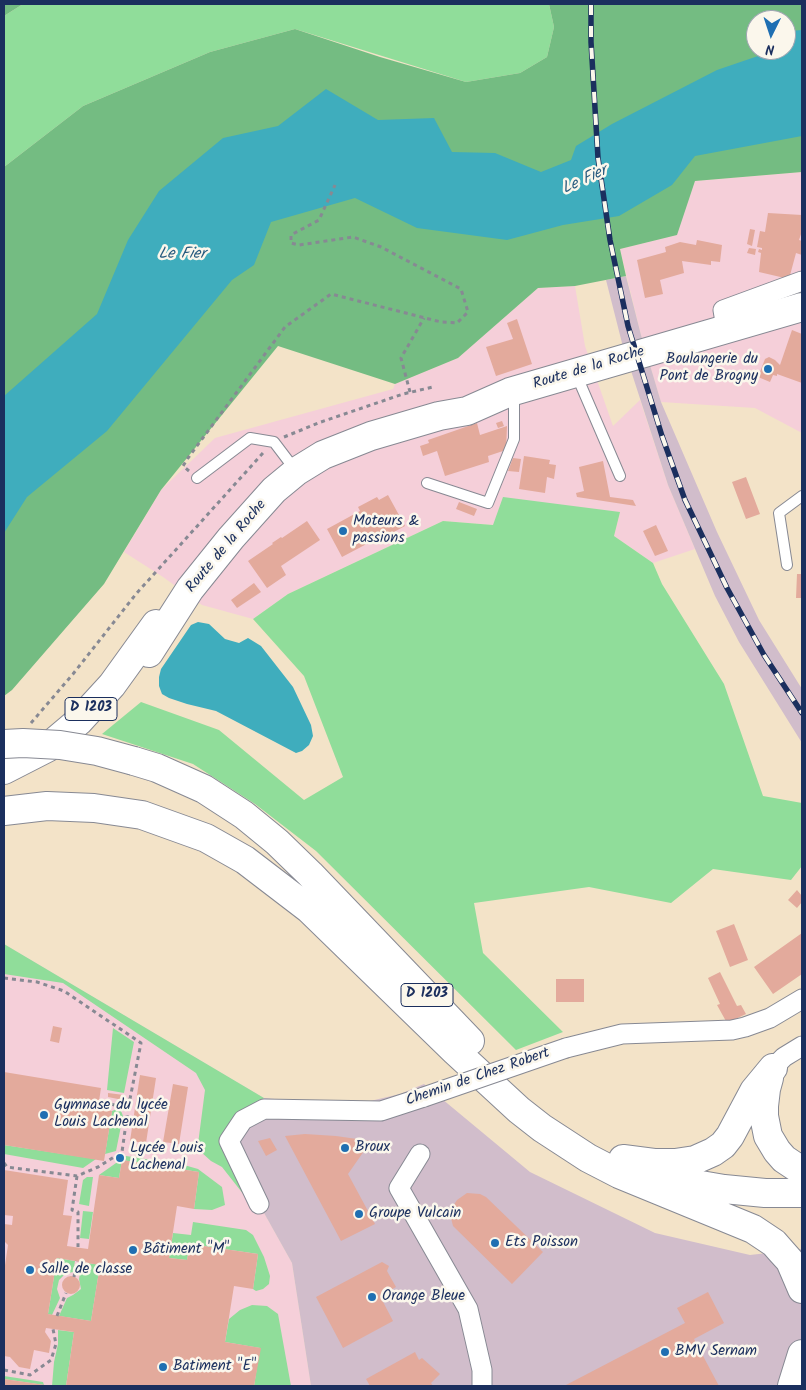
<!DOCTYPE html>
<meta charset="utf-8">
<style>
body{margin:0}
#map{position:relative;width:806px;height:1390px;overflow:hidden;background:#f3e3c8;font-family:Kalam,sans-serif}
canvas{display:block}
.frame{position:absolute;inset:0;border:5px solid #1b2f5e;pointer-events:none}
.north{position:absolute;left:746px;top:10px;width:50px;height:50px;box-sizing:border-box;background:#fbf7ec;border:1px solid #a1a7b3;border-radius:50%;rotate:184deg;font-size:14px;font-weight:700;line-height:20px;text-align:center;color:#1b2f5e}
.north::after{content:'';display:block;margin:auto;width:18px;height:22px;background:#1f6fb2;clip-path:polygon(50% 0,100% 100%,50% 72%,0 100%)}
</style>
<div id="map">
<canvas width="806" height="1390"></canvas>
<div class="frame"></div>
<div class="north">N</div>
</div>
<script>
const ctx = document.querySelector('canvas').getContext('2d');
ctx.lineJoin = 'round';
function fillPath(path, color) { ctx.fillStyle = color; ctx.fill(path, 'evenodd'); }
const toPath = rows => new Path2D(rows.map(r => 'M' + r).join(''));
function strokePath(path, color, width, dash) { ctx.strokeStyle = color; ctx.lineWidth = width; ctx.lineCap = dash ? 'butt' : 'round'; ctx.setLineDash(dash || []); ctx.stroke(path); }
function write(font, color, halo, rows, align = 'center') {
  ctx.font = font + ' Kalam,sans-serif'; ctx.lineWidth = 5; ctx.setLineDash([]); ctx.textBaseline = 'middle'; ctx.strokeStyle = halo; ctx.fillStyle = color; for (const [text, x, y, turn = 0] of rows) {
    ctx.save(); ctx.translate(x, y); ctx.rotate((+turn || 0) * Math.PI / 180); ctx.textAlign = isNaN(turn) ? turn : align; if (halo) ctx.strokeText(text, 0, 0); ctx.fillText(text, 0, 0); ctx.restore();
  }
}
fillPath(toPath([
 [802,172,802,433,755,408,661,402,641,335,620,249,676,235,695,181],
 [575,286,585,346,613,426,640,400,668,485,695,549,653,563,614,536,620,512,493,525,443,521,288,594,253,619,202,605,163,577,124,552,161,490,215,438,393,389,395,384,458,358,538,288],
 [4,944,264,1098,226,1139,259,1204,292,1263,311,1386,4,1386]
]), '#f5cfd9');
fillPath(toPath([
 [626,276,641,335,661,402,717,532,759,620,802,689,802,743,739,642,715,596,668,485,622,343,606,280],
 [424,1084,530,1172,655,1233,750,1255,802,1249,802,1386,311,1386,292,1263,259,1204,226,1139,264,1098,349,1106,400,1094]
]), '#d1bdcb');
fillPath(toPath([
 [23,4,549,4,554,27,547,57,520,73,466,82,295,29,210,52,83,106,4,167,4,16],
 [503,497,620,512,614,536,653,563,662,584,724,684,763,796,802,803,802,866,791,880,713,869,671,903,589,887,474,903,483,953,563,1032,516,1050,316,851,255,804,193,764,102,734,141,702,219,730,304,800,343,777,304,676,253,619,288,594,443,521,493,525],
 [4,944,264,1098,226,1139,235,1171,244,1195,222,1167,211,1161,201,1152,198,1144,205,1090,196,1073,63,983,4,974],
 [113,1028,134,1042,124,1093,107,1090],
 [117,1109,121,1111,123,1116,116,1151,105,1154,112,1111],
 [4,1145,96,1159,83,1168,4,1154],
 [126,1156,184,1165,198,1169,222,1187,225,1205,212,1210,194,1209,199,1172,122,1160,119,1178,99,1175],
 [87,1177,93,1177,89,1206,79,1204,83,1180],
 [83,1211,93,1212,89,1239,80,1238],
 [193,1222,246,1230,253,1235,264,1257,270,1276,269,1284,263,1289,256,1291,253,1289,258,1254,190,1244,187,1260,169,1258,173,1233,191,1235],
 [57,1258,75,1261,73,1272,65,1274,59,1280,57,1289,60,1298,52,1315,48,1314],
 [82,1262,100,1265,91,1321,59,1316,67,1298,73,1295,81,1289,79,1279],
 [252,1305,267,1306,278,1314,291,1386,254,1386,260,1348,225,1342,229,1319,240,1310],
 [58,1330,74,1332,66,1386,52,1386,54,1362,58,1344],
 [4,1376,43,1382,44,1385,4,1379]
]), '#90dd9a');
fillPath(toPath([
 [4,4,23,4,4,16],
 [549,4,802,4,802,172,695,181,677,235,620,249,626,276,575,286,538,288,458,358,395,384,278,346,161,490,104,584,12,690,4,696,4,167,83,106,210,52,295,29,380,57,466,82,520,73,547,57,554,27],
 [756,20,786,20,786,50,756,50]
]), '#74bc82');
fillPath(toPath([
 [802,30,802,136,695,156,672,185,619,216,563,225,507,240,417,228,355,198,271,222,254,265,232,280,107,431,27,497,4,533,4,396,97,314,128,240,159,191,223,138,278,126,326,89,378,120,434,118,452,152,495,153,541,172,571,160,576,146,612,124,717,70,761,55,767,50,786,50,786,34,790,31],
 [198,622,209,624,225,639,239,643,248,638,261,646,293,687,311,725,313,736,309,745,302,751,296,753,216,711,187,704,169,698,162,694,159,686,159,677,161,669,191,625]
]), '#3fadbd');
fillPath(toPath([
 [768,213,802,215,802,231,799,240,802,241,802,255,796,253,789,279,759,272,761,253,758,252,759,249,762,250,762,248,757,247,760,231,765,232],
 [750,229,755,230,752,246,747,244],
 [697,240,722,245,720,262,711,261,711,265,682,261,684,273,660,280,663,294,645,298,637,260,666,252,665,247,680,242,696,245],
 [749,248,756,249,755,255,747,253],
 [517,319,532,364,496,376,486,347,513,339,507,323],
 [792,330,802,334,802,383,777,374,777,376,773,375,770,382,758,377,765,359,769,357,775,360,780,365],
 [502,421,504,426,498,428,496,423],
 [477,423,480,435,507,426,506,450,488,456,489,462,445,476,437,451,423,456,420,446,429,443,428,440],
 [524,456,550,460,549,464,556,465,554,479,547,477,545,493,519,489],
 [513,458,521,459,519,472,508,471],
 [603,461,610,497,633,500,636,506,577,497,576,493,584,491,579,467],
 [746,477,760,514,746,519,732,482],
 [388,495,405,526,377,541,376,539,342,557,327,529,360,511,358,507,377,497,379,500],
 [459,502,477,509,474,516,456,509],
 [307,521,320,540,281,566,286,575,267,588,248,561,273,544,272,543,281,537,282,538],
 [656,525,668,551,655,556,643,531],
 [797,574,802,574,802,598,796,598],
 [254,583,261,592,237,608,231,600],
 [797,890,802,896,802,902,797,908,788,900],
 [734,924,748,960,730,967,716,931],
 [802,933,802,974,773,994,754,967],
 [720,972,737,1006,741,1005,746,1014,727,1023,717,1005,720,1004,708,978],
 [556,979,584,979,584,1002,556,1002],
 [53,1026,62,1028,59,1043,50,1041],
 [4,1072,101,1088,98,1108,112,1111,104,1161,4,1145],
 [140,1075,156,1078,146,1143,130,1141],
 [173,1084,188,1087,179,1144,163,1142],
 [108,1093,124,1095,123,1100,108,1097],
 [305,1134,336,1136,371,1141,348,1174,375,1224,341,1241,285,1136],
 [270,1138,277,1150,266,1156,258,1141],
 [122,1160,199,1172,194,1209,177,1206,169,1258,187,1260,190,1244,258,1254,253,1289,234,1286,225,1342,261,1348,254,1386,66,1386,74,1332,46,1328,45,1332,51,1341,49,1353,34,1350,30,1369,19,1367,10,1357,4,1356,4,1272,8,1245,4,1241,4,1224,12,1225,13,1216,4,1215,4,1170,68,1180,63,1215,72,1216,67,1246,88,1249,99,1175,119,1178],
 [57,1258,100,1265,91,1321,48,1314],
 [467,1193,480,1194,486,1197,543,1252,512,1284,453,1226,451,1218,451,1209,457,1200],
 [382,1262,389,1266,387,1271,396,1287,380,1296,393,1321,343,1348,316,1297],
 '62 1285a9 9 0 1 1 18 0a9 9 0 1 1-18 0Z',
 [708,1292,724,1323,694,1339,719,1386,564,1386,685,1323,677,1308],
 [415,1352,419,1360,422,1358,440,1374,431,1383,433,1386,370,1386,366,1379],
 [4,1379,45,1385,45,1386,4,1386]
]), '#e3aa9c');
const lane = toPath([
 [576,374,620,476],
 [197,478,250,438,274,442,296,471],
 [427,483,488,503,514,439,514,392],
 [787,565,779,513,802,496]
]);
const street = toPath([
 [726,328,723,310,802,281],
 [566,1048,622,1034,732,1030,745,1027,770,1018,802,999],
 [773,1068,784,1057,802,1046],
 [420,1154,399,1188,468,1309,482,1370,482,1386],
 [259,1204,229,1141,243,1120,264,1109,381,1111,424,1097]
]);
const secondary = toPath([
 [149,653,190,589,231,538,274,490,297,471,323,455,371,436,439,416,467,411,510,392,802,307]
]);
const highway = toPath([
 [134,761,157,768,204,789,244,815,277,842,310,874,470,1041],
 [4,770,47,748,79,721,112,685,156,624],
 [4,811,47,806,94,808,142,815,206,838,245,860,309,909,455,1051,519,1110,542,1128,588,1158,619,1174,753,1229,774,1243,781,1251,790,1261,802,1289],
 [769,1078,766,1089,764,1106,764,1116,768,1136,777,1151,784,1159,802,1171],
 [623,1159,654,1163,675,1163,695,1160,713,1152,723,1145,730,1136,754,1091,773,1068],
 [661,1175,695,1184,724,1189,765,1193,802,1193],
 [792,1386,802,1354]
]);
strokePath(lane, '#878993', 12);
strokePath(street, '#878993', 21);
strokePath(secondary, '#878993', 30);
strokePath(highway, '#878993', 30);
strokePath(toPath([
 [410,392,401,358,424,318],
 [284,437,321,422,403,394,433,387],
 [189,471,183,466,188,458,285,327,331,294,441,322,457,323,468,312,461,289,381,247,353,237,299,245,291,243,291,235,319,220,335,185],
 [31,723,73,674,136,594,263,453],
 [4,978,37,982,64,991,141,1043,128,1109],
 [4,1163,7,1167,77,1176,98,1167,122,1152,128,1109,104,1102],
 [77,1176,72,1210,78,1212,78,1247],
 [74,1277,77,1261],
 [57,1316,66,1293],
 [4,1370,30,1375,51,1360,56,1344,53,1329]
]), '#878993', 3, [4, 4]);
strokePath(lane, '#fff', 10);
strokePath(street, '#fff', 19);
strokePath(secondary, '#fff', 28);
strokePath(highway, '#fff', 28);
const rail = toPath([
 [591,4,591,42,598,158,610,240,628,326,662,436,685,500,727,588,764,655,802,713]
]);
strokePath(rail, '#1b2f5e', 5.5);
strokePath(rail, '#fbf7ec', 4, [11]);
const streetBridge = toPath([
 [424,1097,566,1048]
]);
const highwayBridge = toPath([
 [4,744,23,743,60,745,97,751,134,761]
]);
strokePath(streetBridge, '#878993', 21, []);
strokePath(highwayBridge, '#878993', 30, []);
strokePath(streetBridge, '#fff', 19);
strokePath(highwayBridge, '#fff', 28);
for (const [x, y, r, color] of [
 [768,369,5,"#1f6fb2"],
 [343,531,5,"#1f6fb2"],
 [44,1115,5,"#1f6fb2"],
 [345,1148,5,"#1f6fb2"],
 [120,1158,5,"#1f6fb2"],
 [359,1214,5,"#1f6fb2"],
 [495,1243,5,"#1f6fb2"],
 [133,1250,5,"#1f6fb2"],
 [30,1270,5,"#1f6fb2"],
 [372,1297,5,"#1f6fb2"],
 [665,1352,5,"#1f6fb2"],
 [163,1367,5,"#1f6fb2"]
]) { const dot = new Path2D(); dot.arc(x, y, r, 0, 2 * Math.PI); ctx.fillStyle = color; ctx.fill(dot); strokePath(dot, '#fbf7ec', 2); }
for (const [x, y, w] of [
 [91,709,52],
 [427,995,52]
]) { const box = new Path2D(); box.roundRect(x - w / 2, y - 11.5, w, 23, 4); ctx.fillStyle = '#fbf7ec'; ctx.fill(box); strokePath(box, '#1b2f5e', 1); }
write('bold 14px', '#1b2f5e', null, [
 ["D 1203",91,709],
 ["D 1203",427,995]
]);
write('15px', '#1b2f5e', '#fbf7ec', [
 ["Boulangerie du",758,360,"right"],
 ["Pont de Brogny",758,377,"right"],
 ["Moteurs &",353,522],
 ["passions",353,539],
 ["Gymnase du lycée",54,1106],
 ["Louis Lachenal",54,1123],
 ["Broux",355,1148],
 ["Lycée Louis",130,1149],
 ["Lachenal",130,1166],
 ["Groupe Vulcain",369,1214],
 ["Ets Poisson",505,1243],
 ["Bâtiment \"M\"",143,1250],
 ["Salle de classe",40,1270],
 ["Orange Bleue",382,1297],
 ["BMV Sernam",675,1352],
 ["Batiment \"E\"",173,1367]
], 'left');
write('15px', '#1b2f5e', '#fbf7ec', [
 ["Route de la Roche",589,369,-17],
 ["Route de la Roche",227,547,-50],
 ["Chemin de Chez Robert",478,1078,-19]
]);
write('italic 16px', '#285b7f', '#fbf7ec', [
 ["Le Fier",585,181,-25],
 ["Le Fier",182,255]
]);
</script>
